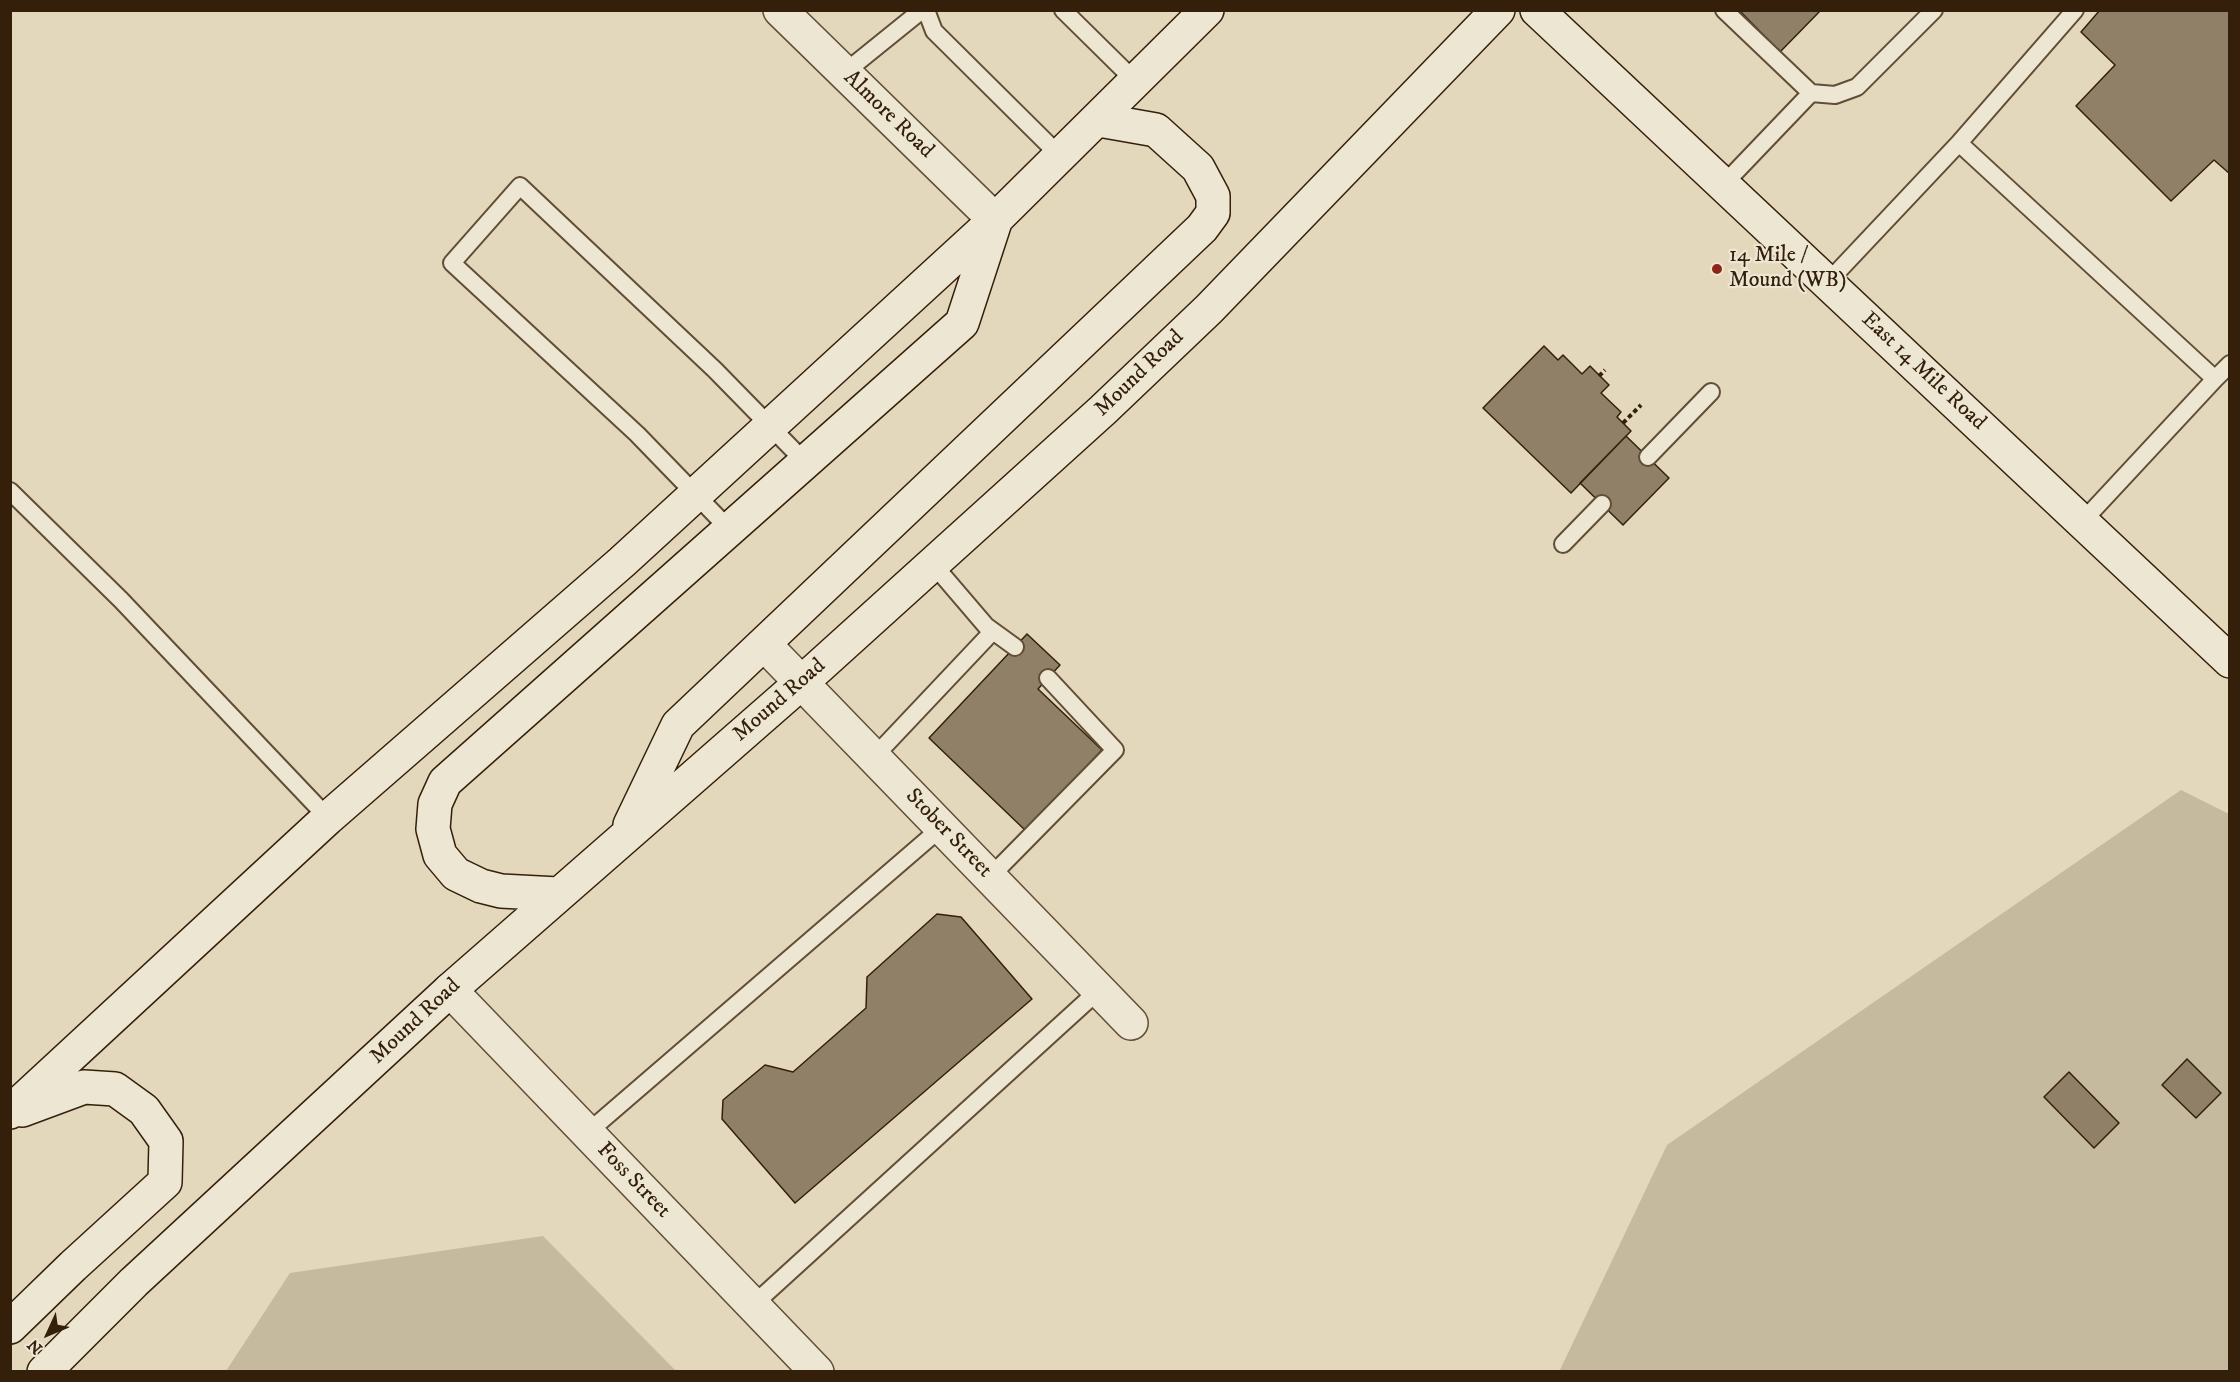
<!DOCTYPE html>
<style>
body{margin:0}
#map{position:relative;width:2240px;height:1382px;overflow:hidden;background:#e3d8bc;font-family:"IM FELL DW Pica",serif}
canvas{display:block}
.frame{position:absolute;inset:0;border:12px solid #34200a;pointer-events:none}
.north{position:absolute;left:18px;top:1304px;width:60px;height:60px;-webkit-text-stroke:4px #ede6d3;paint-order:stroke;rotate:226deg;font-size:16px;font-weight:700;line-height:24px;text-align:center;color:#34200a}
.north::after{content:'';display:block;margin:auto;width:21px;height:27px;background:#34200a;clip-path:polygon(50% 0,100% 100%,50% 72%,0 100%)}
</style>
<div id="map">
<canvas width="2240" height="1382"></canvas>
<div class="frame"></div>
<div class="north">N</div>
</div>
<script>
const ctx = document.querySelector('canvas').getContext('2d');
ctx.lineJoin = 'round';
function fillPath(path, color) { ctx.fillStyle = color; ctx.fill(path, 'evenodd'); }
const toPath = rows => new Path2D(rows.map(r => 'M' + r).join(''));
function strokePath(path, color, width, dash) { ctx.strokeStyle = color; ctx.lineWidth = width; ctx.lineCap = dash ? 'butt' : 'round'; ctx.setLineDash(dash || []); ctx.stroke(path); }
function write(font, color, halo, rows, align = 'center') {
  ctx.font = font + ' "IM FELL DW Pica",serif'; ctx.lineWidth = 4.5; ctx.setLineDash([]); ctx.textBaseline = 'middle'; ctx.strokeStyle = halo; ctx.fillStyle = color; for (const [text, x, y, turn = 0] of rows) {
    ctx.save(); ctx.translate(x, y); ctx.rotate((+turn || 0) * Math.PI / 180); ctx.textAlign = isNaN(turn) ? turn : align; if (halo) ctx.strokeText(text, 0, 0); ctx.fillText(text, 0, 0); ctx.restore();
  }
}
fillPath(toPath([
 [2181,790,2229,814,2229,1371,1559,1372,1667,1145],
 [543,1236,676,1371,226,1371,290,1273]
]), '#c5b99e');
const building = toPath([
 [1739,10,1821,10,1780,52,1739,10],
 [2100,10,2230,10,2230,174,2214,160,2171,201,2076,106,2115,65,2081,32,2100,10],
 [1544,346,1558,360,1563,355,1582,374,1590,366,1609,385,1601,393,1621,412,1617,417,1631,431,1571,493,1483,408,1544,346],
 [1626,436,1669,478,1623,525,1580,483,1626,436],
 [1027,634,1060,665,1038,689,1102,750,1026,831,929,738,1027,634],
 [937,914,961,917,1032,999,795,1203,722,1119,723,1100,765,1065,793,1072,866,1008,867,977,937,914],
 [2187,1059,2221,1093,2196,1118,2162,1085,2187,1059],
 [2069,1072,2119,1123,2094,1148,2044,1097,2069,1072]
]);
fillPath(building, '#8f8067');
strokePath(building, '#34200a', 1.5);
const service = toPath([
 [926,10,934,31,1061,157],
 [1063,10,1136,82],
 [844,73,922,10],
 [1811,93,1835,95,1857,87,1934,10],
 [1959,143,2215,379,2082,522],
 [1723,185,1811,93,1724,10],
 [1827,283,1959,143,2075,10],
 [2215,379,2230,364],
 [1648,457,1711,392],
 [10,491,121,600,328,818],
 [729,529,637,434,452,263,520,186,715,370,805,462],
 [1563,544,1602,504],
 [933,564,986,626,1015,647],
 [874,757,993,631],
 [990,877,1115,750,1048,678],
 [587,1133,942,827],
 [753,1305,1099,990]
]);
const minor = toPath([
 [780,10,995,220],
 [765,645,1131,1023],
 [450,990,817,1372]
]);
const secondary = toPath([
 [1537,10,2230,661],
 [630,825,678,725,1202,228,1213,213,1213,196,1198,168,1156,130,1099,120],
 [558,894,501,891,481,886,456,874,440,855,433,829,435,804,445,782,962,323,995,222],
 [10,1112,328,818,622,562,995,220,1207,10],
 [10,1327,73,1266,165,1182,166,1141,144,1110,115,1089,84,1087,22,1110],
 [44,1372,134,1282,450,990,801,683,1103,410,1209,309,1498,10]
]);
strokePath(service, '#604e36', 20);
strokePath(minor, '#604e36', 36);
strokePath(secondary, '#34200a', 36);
strokePath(toPath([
 [1599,376,1605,370],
 [1623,423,1641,405]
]), '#34200a', 4, [4.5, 3]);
strokePath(service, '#ede6d3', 16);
strokePath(minor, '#ede6d3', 33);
strokePath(secondary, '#ede6d3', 33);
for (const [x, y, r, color] of [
 [1717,269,6,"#8f2418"]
]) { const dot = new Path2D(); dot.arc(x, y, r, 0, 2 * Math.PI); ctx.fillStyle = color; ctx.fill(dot); strokePath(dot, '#ede6d3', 2); }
write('22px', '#34200a', '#ede6d3', [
 ["Almore Road",888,115,44],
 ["East 14 Mile Road",1923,372,43],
 ["Mound Road",1140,374,-44],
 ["Mound Road",780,701,-41],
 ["Stober Street",948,834,46],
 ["Mound Road",416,1022,-43],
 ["Foss Street",633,1181,46]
]);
write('22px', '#34200a', '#ede6d3', [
 ["14 Mile /",1729,256],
 ["Mound (WB)",1729,281]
], 'left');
</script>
